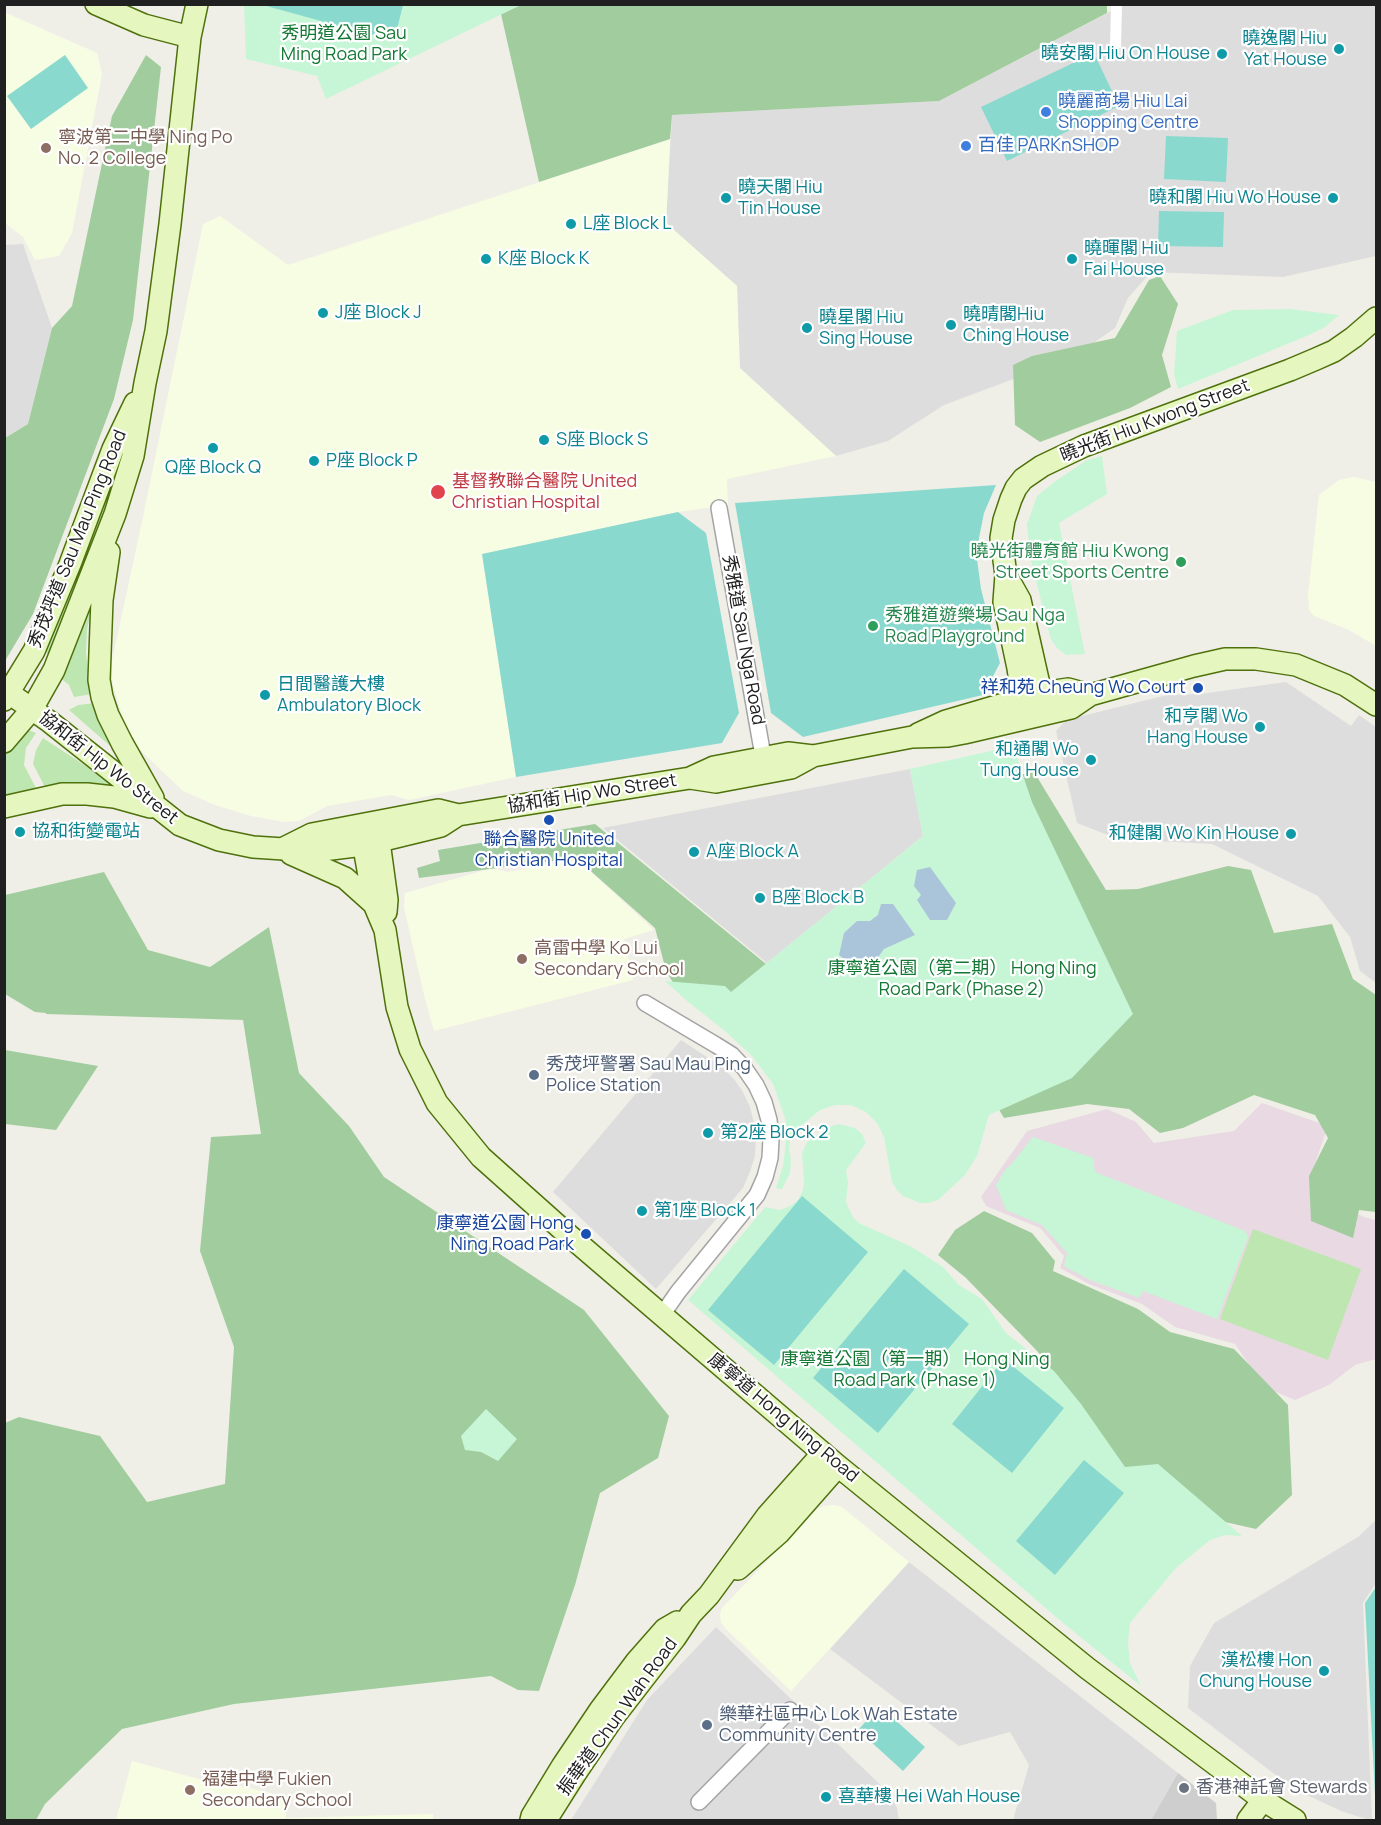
<!DOCTYPE html>
<meta charset="utf-8">
<style>
body{margin:0}
#map{position:relative;width:1381px;height:1825px;overflow:hidden;background:#f0efe7;font-family:Manrope,sans-serif}
canvas{display:block}
.frame{position:absolute;inset:0;border:6px solid #202020;pointer-events:none}
</style>
<div id="map">
<canvas width="1381" height="1825"></canvas>
<div class="frame"></div>
</div>
<script>
const ctx = document.querySelector('canvas').getContext('2d');
ctx.lineJoin = 'round';
function fillPath(path, color) { ctx.fillStyle = color; ctx.fill(path, 'evenodd'); }
const toPath = rows => new Path2D(rows.map(r => 'M' + r).join(''));
function strokePath(path, color, width, dash) { ctx.strokeStyle = color; ctx.lineWidth = width; ctx.lineCap = dash ? 'butt' : 'round'; ctx.setLineDash(dash || []); ctx.stroke(path); }
function write(font, color, halo, rows, align = 'center') {
  ctx.font = font + ' Manrope,"Noto Sans TC",sans-serif'; ctx.lineWidth = 4.5; ctx.setLineDash([]); ctx.textBaseline = 'middle'; ctx.strokeStyle = halo; ctx.fillStyle = color; for (const [text, x, y, turn = 0] of rows) {
    ctx.save(); ctx.translate(x, y); ctx.rotate((+turn || 0) * Math.PI / 180); ctx.textAlign = isNaN(turn) ? turn : align; if (halo) ctx.strokeText(text, 0, 0); ctx.fillText(text, 0, 0); ctx.restore();
  }
}
fillPath(toPath([
 [1123,5,1376,5,1376,256,1283,277,1151,272,1128,298,1115,328,1075,356,944,405,888,441,836,456,739,368,737,286,666,223,672,115,939,101],
 [23,244,52,328,28,424,5,438,4,245],
 [1286,682,1351,726,1359,715,1376,727,1376,983,1360,971,1350,937,1318,896,1212,844,1118,839,1077,823,1056,731,1066,720,1167,695,1200,694],
 [910,769,923,836,767,963,603,828],
 [681,1040,722,1067,734,1079,743,1092,750,1107,754,1123,756,1139,755,1156,750,1172,743,1188,656,1289,553,1192],
 [1376,1520,1376,1583,1363,1603,1372,1820,1369,1820,1341,1811,1294,1789,1188,1708,1190,1666,1214,1623,1358,1537],
 [909,1562,1178,1773,1151,1820,1013,1820,1029,1765,1010,1732,959,1746,830,1649],
 [716,1627,889,1793,897,1808,899,1820,571,1820,647,1700]
]), '#dedddd');
fillPath(toPath([
 [1262,1103,1328,1126,1312,1172,1343,1207,1364,1217,1376,1220,1376,1359,1355,1365,1329,1385,1295,1400,1271,1390,1256,1375,1235,1344,1175,1327,1142,1304,1089,1284,1060,1268,1064,1256,1040,1228,986,1206,981,1197,1027,1131,1107,1109,1136,1122,1154,1143,1234,1131]
]), '#e8d9e2');
fillPath(toPath([
 [4,12,97,53,102,74,72,233,59,256,35,260,23,237,5,223],
 [670,139,666,223,737,286,740,368,836,456,727,479,728,505,678,512,483,554,516,777,409,800,391,795,327,806,299,821,284,822,251,816,215,805,183,791,139,749,125,726,113,685,111,665,142,522,203,224,220,216,288,265],
 [1354,477,1376,482,1376,646,1349,630,1314,616,1309,610,1308,595,1319,495,1339,480],
 [578,860,654,930,624,939,633,980,434,1031,424,995,404,907,405,893,493,868,507,872],
 [834,1505,842,1507,909,1562,791,1691,725,1628,721,1622,720,1615,722,1608,817,1509,824,1506],
 [132,1761,210,1782,212,1779,286,1797,286,1818,433,1814,433,1820,116,1820]
]), '#f7fde3');
fillPath(toPath([
 [1178,1773,1216,1803,1217,1820,1151,1820]
]), '#cecece');
fillPath(toPath([
 [124,452,126,457,50,656,45,652,117,454],
 [94,598,87,630,86,653,89,680,92,694,74,697,69,685,59,677],
 [96,703,116,751,69,710,78,705],
 [28,730,36,733,26,748,24,765,38,792,5,800,5,754],
 [43,738,124,791,46,789,33,764,36,750],
 [1253,1229,1361,1269,1328,1360,1220,1319]
]), '#bee6b0');
fillPath(toPath([
 [522,4,1107,4,1107,13,939,101,672,115,670,139,539,182,501,14],
 [146,55,161,67,133,320,114,399,33,614,5,661,5,438,28,424,52,328,72,306,112,116],
 [1160,276,1178,304,1162,355,1171,387,1130,408,1040,442,1015,425,1013,365,1032,356,1115,338,1149,280],
 [1034,772,1106,890,1138,889,1228,866,1251,870,1274,933,1332,924,1353,979,1376,995,1376,1212,1359,1210,1353,1238,1311,1221,1309,1176,1328,1138,1315,1115,1254,1095,1183,1128,1160,1133,1129,1109,1087,1104,1004,1118,995,1103,1014,776],
 [595,824,777,973,727,1010,675,986,666,971,655,928,576,858,419,878,417,868,440,861,438,850],
 [104,872,148,950,210,967,269,927,299,1073,349,1126,384,1177,584,1310,669,1416,658,1458,600,1493,575,1585,539,1691,518,1690,491,1676,234,1704,122,1729,45,1804,36,1820,5,1820,5,1423,19,1417,100,1436,147,1502,225,1484,234,1347,200,1251,211,1137,261,1134,243,1020,46,1014,46,1013,35,1012,5,994,5,895],
 [5,1050,98,1066,56,1130,5,1124],
 [984,1211,1032,1233,1055,1261,1053,1271,1138,1309,1170,1332,1234,1349,1288,1405,1292,1495,1256,1529,1207,1518,1102,1455,1039,1353,966,1278,938,1255,955,1230]
]), '#a1cc9e');
fillPath(toPath([
 [244,5,521,5,326,99,317,76,246,59],
 [1290,309,1339,315,1325,327,1309,335,1178,389,1174,375,1177,331,1233,310],
 [1102,456,1107,494,1059,523,1085,654,1066,655,1056,647,1050,637,1030,556,1027,524,1037,496,1054,482,1087,460],
 [1013,746,1032,802,1133,1014,1072,1078,989,1115,977,1156,965,1175,938,1200,928,1203,920,1203,903,1196,897,1190,892,1182,884,1137,877,1123,866,1112,851,1105,835,1105,820,1110,795,1131,790,1140,789,1150,791,1159,790,1173,782,1189,776,1188,783,1166,787,1134,785,1118,773,1084,752,1056,725,1031,687,1001,665,981,725,986,731,992,923,836,910,769],
 [838,1124,855,1128,862,1134,866,1143,846,1170,848,1182,846,1202,853,1217,859,1223,912,1247,943,1267,959,1285,982,1299,1006,1333,1054,1371,1081,1404,1125,1467,1158,1464,1242,1536,1225,1535,1210,1540,1176,1568,1130,1623,1128,1644,1130,1663,1141,1686,1063,1623,688,1300,765,1207,780,1210,790,1206,798,1200,803,1190,804,1180,802,1153,807,1142,829,1127],
 [1033,1137,1093,1158,1095,1172,1245,1231,1248,1237,1217,1319,1143,1291,1139,1298,1090,1280,1064,1266,1067,1253,1042,1225,1006,1210,996,1185,1007,1167,1009,1167],
 [486,1409,517,1439,498,1461,481,1452,465,1450,461,1436]
]), '#c7f6d6');
fillPath(toPath([
 [259,4,403,4,403,5,394,41],
 [1094,53,1119,106,1007,161,981,107],
 [65,55,88,88,31,129,7,96],
 [1166,136,1228,138,1226,182,1164,179],
 [1159,211,1224,212,1223,247,1158,246],
 [996,485,984,513,978,543,977,559,981,589,1000,663,983,695,803,737,771,713,735,503],
 [678,512,706,533,739,713,722,743,516,777,482,554],
 [802,1196,868,1252,774,1365,708,1310],
 [904,1269,969,1324,878,1433,813,1378],
 [1004,1359,1064,1408,1012,1473,952,1424],
 [1084,1460,1124,1493,1055,1575,1016,1541],
 [1376,1587,1376,1814,1365,1603],
 [880,1706,925,1747,903,1771,858,1730]
]), '#8ad9ce');
fillPath(toPath([
 [930,867,956,903,947,920,930,920,917,900,921,895,914,886,917,870],
 [881,904,893,904,915,935,884,949,874,963,856,968,839,955,844,933,857,921,870,921,878,915]
]), '#aac4da');
fillPath(toPath([
 [1111,5,1122,5,1121,48,1110,46]
]), '#fff');
const street = toPath([
 [719,508,765,767],
 [645,1003,716,1045,732,1055,745,1069,756,1085,764,1102,769,1120,771,1139,770,1158,765,1177,757,1195,678,1292,662,1315],
 [699,1802,790,1710]
]);
const secondary = toPath([
 [96,4,144,25,190,37],
 [109,552,102,600,99,680,102,697,108,715,122,743,153,798],
 [1006,575,1020,600,1041,693,1040,706],
 [9,693,50,722,180,825,219,840,253,847,315,851,363,845,441,826,458,815,690,778,716,782,791,768,813,756],
 [4,700,34,651,70,564,113,449,135,403],
 [1025,718,1018,668,1004,602,1006,575,1001,538,1004,520,1011,499,1016,488,1023,479,1042,466,1084,446,1290,370,1316,359,1334,351,1354,337,1376,318],
 [918,734,946,721,1041,693,1068,689,1090,695],
 [4,742,32,709,54,670,115,514,133,456,145,383,156,331,170,224,190,37,197,4],
 [690,778,714,767,788,753,813,756,912,737,948,736,964,733,1071,708,1090,695,1194,666,1225,659,1256,659,1296,665,1345,685,1376,705],
 [4,807,62,794,87,794,114,797,150,807],
 [360,825,374,904,385,930,397,1007,410,1049,437,1103,481,1157,565,1232,838,1466,1087,1668,1263,1800,1295,1820],
 [377,827,387,900,386,912],
 [282,849,312,834,438,810,458,815],
 [291,854,345,878,374,904],
 [738,1569,779,1533,838,1466],
 [531,1820,532,1816,563,1765,600,1710,636,1662,665,1629,677,1622],
 [546,1820,575,1774,613,1718,675,1638,691,1614,709,1595,767,1516,823,1453],
 [1248,1820,1263,1800]
]);
strokePath(street, '#a4a4a4', 18);
strokePath(secondary, '#4e710c', 24);
strokePath(street, '#fff', 15);
strokePath(secondary, '#e6f6bf', 21);
for (const [x, y, r, color] of [
 [1339,49,6,"#0f9aa8"],
 [1222,54,6,"#0f9aa8"],
 [1046,112,6,"#3f7fe0"],
 [966,146,6,"#3f7fe0"],
 [46,148,6,"#8d6e63"],
 [726,198,6,"#0f9aa8"],
 [1333,198,6,"#0f9aa8"],
 [571,224,6,"#0f9aa8"],
 [486,259,6,"#0f9aa8"],
 [1072,259,6,"#0f9aa8"],
 [323,313,6,"#0f9aa8"],
 [951,325,6,"#0f9aa8"],
 [807,328,6,"#0f9aa8"],
 [544,440,6,"#0f9aa8"],
 [213,448,6,"#0f9aa8"],
 [314,461,6,"#0f9aa8"],
 [438,492,8,"#e0444e"],
 [1181,562,6,"#2e9e5b"],
 [873,626,6,"#2e9e5b"],
 [1198,688,6,"#1a4fb4"],
 [265,695,6,"#0f9aa8"],
 [1260,727,6,"#0f9aa8"],
 [1091,760,6,"#0f9aa8"],
 [549,820,6,"#1a4fb4"],
 [20,832,6,"#0f9aa8"],
 [1291,834,6,"#0f9aa8"],
 [694,852,6,"#0f9aa8"],
 [760,898,6,"#0f9aa8"],
 [522,959,6,"#8d6e63"],
 [534,1075,6,"#5c6f8a"],
 [708,1133,6,"#0f9aa8"],
 [642,1211,6,"#0f9aa8"],
 [586,1234,6,"#1a4fb4"],
 [1324,1671,6,"#0f9aa8"],
 [707,1725,6,"#5c6f8a"],
 [1184,1788,6,"#6b7280"],
 [190,1790,6,"#8d6e63"],
 [826,1797,6,"#0f9aa8"]
]) { const dot = new Path2D(); dot.arc(x, y, r, 0, 2 * Math.PI); ctx.fillStyle = color; ctx.fill(dot); strokePath(dot, '#fff', 2); }
write('18px', '#137834', '#fff', [
 ["秀明道公園 Sau",344,34],
 ["Ming Road Park",344,55],
 ["康寧道公園（第二期） Hong Ning",962,969],
 ["Road Park (Phase 2)",962,990],
 ["康寧道公園（第一期） Hong Ning",915,1360],
 ["Road Park (Phase 1)",915,1381]
]);
write('18px', '#0d838f', '#fff', [
 ["曉逸閣 Hiu",1327,39,"right"],
 ["Yat House",1327,60,"right"],
 ["曉安閣 Hiu On House",1210,54,"right"],
 ["曉天閣 Hiu",738,188],
 ["Tin House",738,209],
 ["曉和閣 Hiu Wo House",1321,198,"right"],
 ["L座 Block L",583,224],
 ["曉暉閣 Hiu",1084,249],
 ["Fai House",1084,270],
 ["K座 Block K",498,259],
 ["J座 Block J",335,313],
 ["曉晴閣Hiu",963,315],
 ["Ching House",963,336],
 ["曉星閣 Hiu",819,318],
 ["Sing House",819,339],
 ["S座 Block S",556,440],
 ["P座 Block P",326,461],
 ["Q座 Block Q",213,468,"center"],
 ["日間醫護大樓",277,685],
 ["Ambulatory Block",277,706],
 ["和亨閣 Wo",1248,717,"right"],
 ["Hang House",1248,738,"right"],
 ["和通閣 Wo",1079,750,"right"],
 ["Tung House",1079,771,"right"],
 ["協和街變電站",32,832],
 ["和健閣 Wo Kin House",1279,834,"right"],
 ["A座 Block A",706,852],
 ["B座 Block B",772,898],
 ["第2座 Block 2",720,1133],
 ["第1座 Block 1",654,1211],
 ["漢松樓 Hon",1312,1661,"right"],
 ["Chung House",1312,1682,"right"],
 ["喜華樓 Hei Wah House",838,1797]
], 'left');
write('18px', '#366cbe', '#fff', [
 ["曉麗商場 Hiu Lai",1058,102],
 ["Shopping Centre",1058,123],
 ["百佳 PARKnSHOP",978,146]
], 'left');
write('18px', '#785e54', '#fff', [
 ["寧波第二中學 Ning Po",58,138],
 ["No. 2 College",58,159],
 ["高雷中學 Ko Lui",534,949],
 ["Secondary School",534,970],
 ["福建中學 Fukien",202,1780],
 ["Secondary School",202,1801]
], 'left');
write('18px', '#202020', '#fff', [
 ["曉光街 Hiu Kwong Street",1155,421,-21],
 ["秀茂坪道 Sau Mau Ping Road",78,539,-68],
 ["秀雅道 Sau Nga Road",743,640,80],
 ["協和街 Hip Wo Street",108,768,38],
 ["協和街 Hip Wo Street",592,794,-9],
 ["康寧道 Hong Ning Road",783,1418,40],
 ["振華道 Chun Wah Road",618,1717,-54]
]);
write('18px', '#be3a42', '#fff', [
 ["基督教聯合醫院 United",452,482],
 ["Christian Hospital",452,503]
], 'left');
write('18px', '#27864d', '#fff', [
 ["曉光街體育館 Hiu Kwong",1169,552],
 ["Street Sports Centre",1169,573],
 ["秀雅道遊樂場 Sau Nga",885,616,"left"],
 ["Road Playground",885,637,"left"]
], 'right');
write('18px', '#164399', '#fff', [
 ["祥和苑 Cheung Wo Court",1186,688],
 ["聯合醫院 United",549,840,"center"],
 ["Christian Hospital",549,861,"center"],
 ["康寧道公園 Hong",574,1224],
 ["Ning Road Park",574,1245]
], 'right');
write('18px', '#4e5e75', '#fff', [
 ["秀茂坪警署 Sau Mau Ping",546,1065],
 ["Police Station",546,1086],
 ["樂華社區中心 Lok Wah Estate",719,1715],
 ["Community Centre",719,1736]
], 'left');
write('18px', '#5b616d', '#fff', [
 ["香港神託會 Stewards",1196,1788]
], 'left');
</script>
